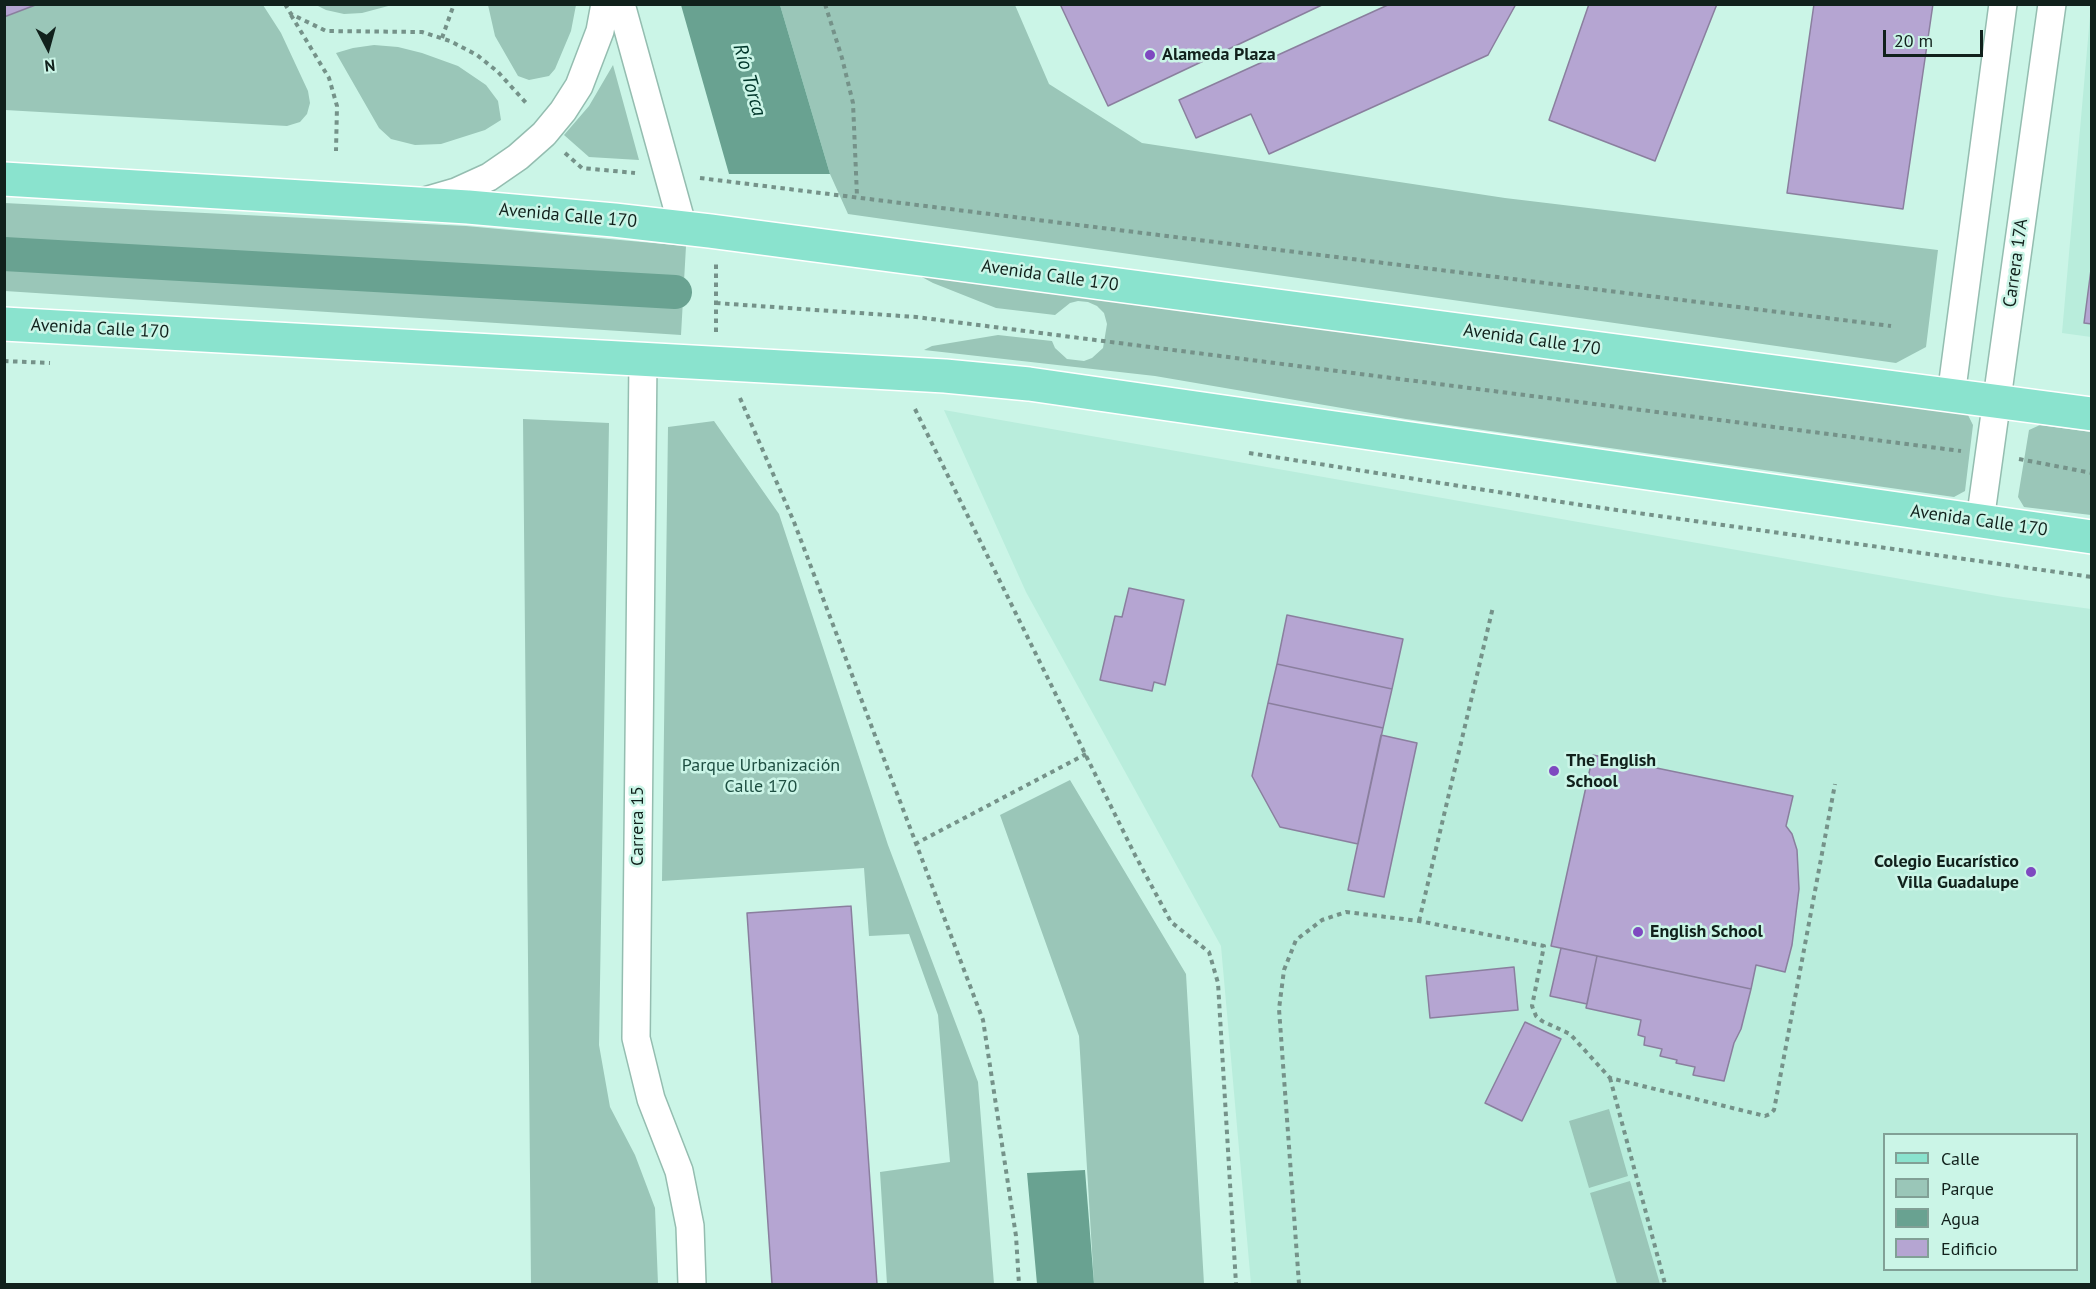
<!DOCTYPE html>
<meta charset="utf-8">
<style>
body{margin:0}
#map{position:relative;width:2096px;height:1289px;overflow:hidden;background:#cbf5e7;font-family:"PT Sans",sans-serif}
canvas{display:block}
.frame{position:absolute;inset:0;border:6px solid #11211c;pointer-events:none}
.legend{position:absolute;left:1883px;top:1133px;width:195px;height:138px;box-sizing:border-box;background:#cbf5e7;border:2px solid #81a096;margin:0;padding:8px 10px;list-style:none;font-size:18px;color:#11211c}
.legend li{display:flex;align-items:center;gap:12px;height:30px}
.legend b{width:30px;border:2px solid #81a096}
.north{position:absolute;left:18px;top:18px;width:60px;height:60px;-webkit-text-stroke:4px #cbf5e7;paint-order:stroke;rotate:174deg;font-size:16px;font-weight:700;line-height:24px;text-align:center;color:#11211c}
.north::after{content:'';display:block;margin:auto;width:21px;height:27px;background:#11211c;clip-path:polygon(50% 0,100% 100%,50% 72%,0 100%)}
.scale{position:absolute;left:1883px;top:30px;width:100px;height:27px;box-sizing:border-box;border:3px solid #11211c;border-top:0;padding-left:8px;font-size:18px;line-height:21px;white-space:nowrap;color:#11211c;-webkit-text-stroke:4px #cbf5e7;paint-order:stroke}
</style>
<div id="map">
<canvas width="2096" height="1289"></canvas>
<div class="frame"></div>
<ul class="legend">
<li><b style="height:8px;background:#8ae3ce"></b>Calle</li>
<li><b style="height:16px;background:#9ac6b8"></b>Parque</li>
<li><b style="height:16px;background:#69a291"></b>Agua</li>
<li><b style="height:16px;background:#b5a5d2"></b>Edificio</li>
</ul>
<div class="north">N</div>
<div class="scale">20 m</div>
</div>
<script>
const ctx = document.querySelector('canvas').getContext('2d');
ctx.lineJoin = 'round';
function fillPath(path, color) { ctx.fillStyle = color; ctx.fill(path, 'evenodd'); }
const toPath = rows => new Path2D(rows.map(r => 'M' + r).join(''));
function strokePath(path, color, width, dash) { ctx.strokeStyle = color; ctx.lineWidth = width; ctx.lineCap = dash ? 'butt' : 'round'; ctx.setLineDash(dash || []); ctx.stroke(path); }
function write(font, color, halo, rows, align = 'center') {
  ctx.font = font + ' "PT Sans",sans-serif'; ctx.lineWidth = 5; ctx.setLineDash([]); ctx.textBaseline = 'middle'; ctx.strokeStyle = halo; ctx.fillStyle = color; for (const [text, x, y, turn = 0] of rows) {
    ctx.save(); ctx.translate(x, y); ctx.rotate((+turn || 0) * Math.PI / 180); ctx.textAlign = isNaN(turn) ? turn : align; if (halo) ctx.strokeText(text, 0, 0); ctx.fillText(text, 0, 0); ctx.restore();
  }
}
fillPath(toPath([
 [2091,5,2091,337,2062,333],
 [944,410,2003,597,2091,609,2091,1284,1251,1284,1221,946,1026,592],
 [1884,1134,2076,1134,2076,1270,1884,1270]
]), '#b9eddc');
fillPath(toPath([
 [38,4,263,5,281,33,308,91,310,103,307,114,300,122,287,126,5,110,5,17],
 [316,5,392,5,362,13,344,14,326,10],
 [488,5,576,5,571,31,555,69,549,76,529,80,518,76,495,36],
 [780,5,1015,5,1049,84,1142,143,1505,198,1938,250,1926,347,1896,363,848,214,830,174],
 [374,45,398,47,422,53,458,66,486,85,498,101,501,120,485,130,441,144,415,145,391,139,379,128,336,53,353,48],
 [613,65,639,160,589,157,564,135,589,106],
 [4,203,466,226,686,246,681,335,5,291],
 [920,276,1150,305,1968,415,1973,425,1965,491,1954,497,1406,419,1155,376,924,350,932,346,998,335,1052,341,1055,348,1067,359,1084,361,1092,358,1103,348,1107,324,1104,313,1097,306,1088,302,1078,301,1070,303,1055,315,996,308,933,283],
 [523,419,609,423,599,1045,610,1107,635,1155,655,1208,658,1284,531,1284],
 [714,421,779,514,888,845,978,1082,994,1284,887,1284,880,1172,950,1162,938,1015,909,934,869,936,864,868,662,881,668,427],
 [2040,425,2091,432,2091,515,2024,507,2018,497,2029,430],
 [1070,780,1186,974,1204,1284,1094,1284,1079,1036,1000,815],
 [1609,1109,1628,1176,1589,1188,1569,1121],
 [1630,1181,1660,1284,1617,1284,1590,1193]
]), '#9ac6b8');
fillPath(toPath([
 [681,5,780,5,830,174,729,174],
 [1085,1170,1094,1284,1037,1284,1027,1173]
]), '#69a291');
strokePath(toPath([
 [4,254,675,292]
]), '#69a291', 34);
const building = toPath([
 [4,4,38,4,4,17,4,4],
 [1060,4,1324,4,1108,106,1060,4],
 [1390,4,1516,4,1488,55,1269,154,1251,114,1196,138,1179,100,1390,4],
 [1589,4,1717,4,1655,161,1549,120,1589,4],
 [1814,4,1933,4,1903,209,1787,193,1814,4],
 [2092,262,2092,324,2084,323,2092,262],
 [1129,588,1184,600,1165,685,1154,682,1152,691,1100,680,1115,616,1122,617,1129,588],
 [1287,615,1403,639,1392,689,1277,664,1287,615],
 [1277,664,1392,689,1383,728,1268,703,1277,664],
 [1268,703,1383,728,1358,844,1280,827,1252,776,1268,703],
 [1381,735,1417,743,1384,897,1348,890,1381,735],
 [1593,755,1793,796,1786,826,1792,834,1797,850,1799,889,1792,945,1785,972,1756,965,1751,989,1551,946,1593,755],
 [851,906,877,1284,772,1284,747,913,851,906],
 [1561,948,1597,956,1587,1004,1550,996,1561,948],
 [1597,956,1751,989,1741,1029,1734,1043,1724,1081,1693,1075,1695,1067,1676,1063,1677,1060,1660,1056,1662,1049,1644,1045,1645,1037,1638,1035,1641,1020,1586,1008,1597,956],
 [1514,967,1518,1010,1430,1018,1426,976,1514,967],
 [1525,1022,1561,1039,1522,1121,1485,1103,1525,1022]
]);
fillPath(building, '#b5a5d2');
strokePath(building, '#8a7f9e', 1.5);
const street = toPath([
 [621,4,683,228],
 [425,201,456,192,489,177,518,157,544,134,563,111,579,86,600,31,605,4],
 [643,359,636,1038,651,1099,679,1171,690,1226,692,1284],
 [1951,396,2003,4],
 [1980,521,2052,4]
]);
const primary = toPath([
 [4,179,468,207,614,220,710,231,2092,414],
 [4,324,945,376,1029,384,2092,537]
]);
strokePath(street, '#94bdb0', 30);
strokePath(primary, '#fff', 36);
strokePath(toPath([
 [285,4,291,14,326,31,422,32,450,41,477,55,498,72,528,105],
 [825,4,842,58,853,103,857,196],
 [291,15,329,78,337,106,336,151],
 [442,38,454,4],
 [565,153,582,168,635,173],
 [700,178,1891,326],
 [716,303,916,317,1961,451],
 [716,332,716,264],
 [4,361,50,363],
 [740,398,794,522,983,1020,1016,1236,1019,1284],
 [915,409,1135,855,1171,922,1209,952,1218,983,1236,1284],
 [1249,453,1581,505,2092,577],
 [2019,459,2092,473],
 [915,844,1086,754],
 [1419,921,1493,607],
 [1610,1078,1665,1284],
 [1299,1284,1279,1009,1284,970,1296,940,1322,920,1346,912,1419,921,1544,946,1532,1006,1536,1016,1542,1021,1570,1034,1610,1078,1765,1116,1770,1114,1774,1110,1835,784]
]), '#759289', 4, [4.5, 4.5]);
strokePath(street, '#fff', 27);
strokePath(primary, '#8ae3ce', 33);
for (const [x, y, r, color] of [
 [1150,55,6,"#7e49c0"],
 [1554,771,6,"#7e49c0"],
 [2031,872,6,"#7e49c0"],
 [1638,932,6,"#7e49c0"]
]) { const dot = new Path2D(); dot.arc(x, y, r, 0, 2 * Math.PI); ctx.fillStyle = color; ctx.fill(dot); strokePath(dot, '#cbf5e7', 2); }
write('bold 18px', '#11211c', '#cbf5e7', [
 ["Alameda Plaza",1162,55],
 ["The English",1566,761],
 ["School",1566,782],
 ["Colegio Eucarístico",2019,862,"right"],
 ["Villa Guadalupe",2019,883,"right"],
 ["English School",1650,932]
], 'left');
write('18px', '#11211c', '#cbf5e7', [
 ["Avenida Calle 170",568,216,5],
 ["Carrera 17A",2016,263,-82],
 ["Avenida Calle 170",1050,276,8],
 ["Avenida Calle 170",100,329,3],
 ["Avenida Calle 170",1532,340,8],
 ["Avenida Calle 170",1979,521,8],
 ["Carrera 15",638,826,-90]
]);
write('18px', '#1d4e41', '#cbf5e7', [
 ["Parque Urbanización",761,766],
 ["Calle 170",761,787]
]);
write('italic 20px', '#00362a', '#cbf5e7', [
 ["Río Torca",749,80,74]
]);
</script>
